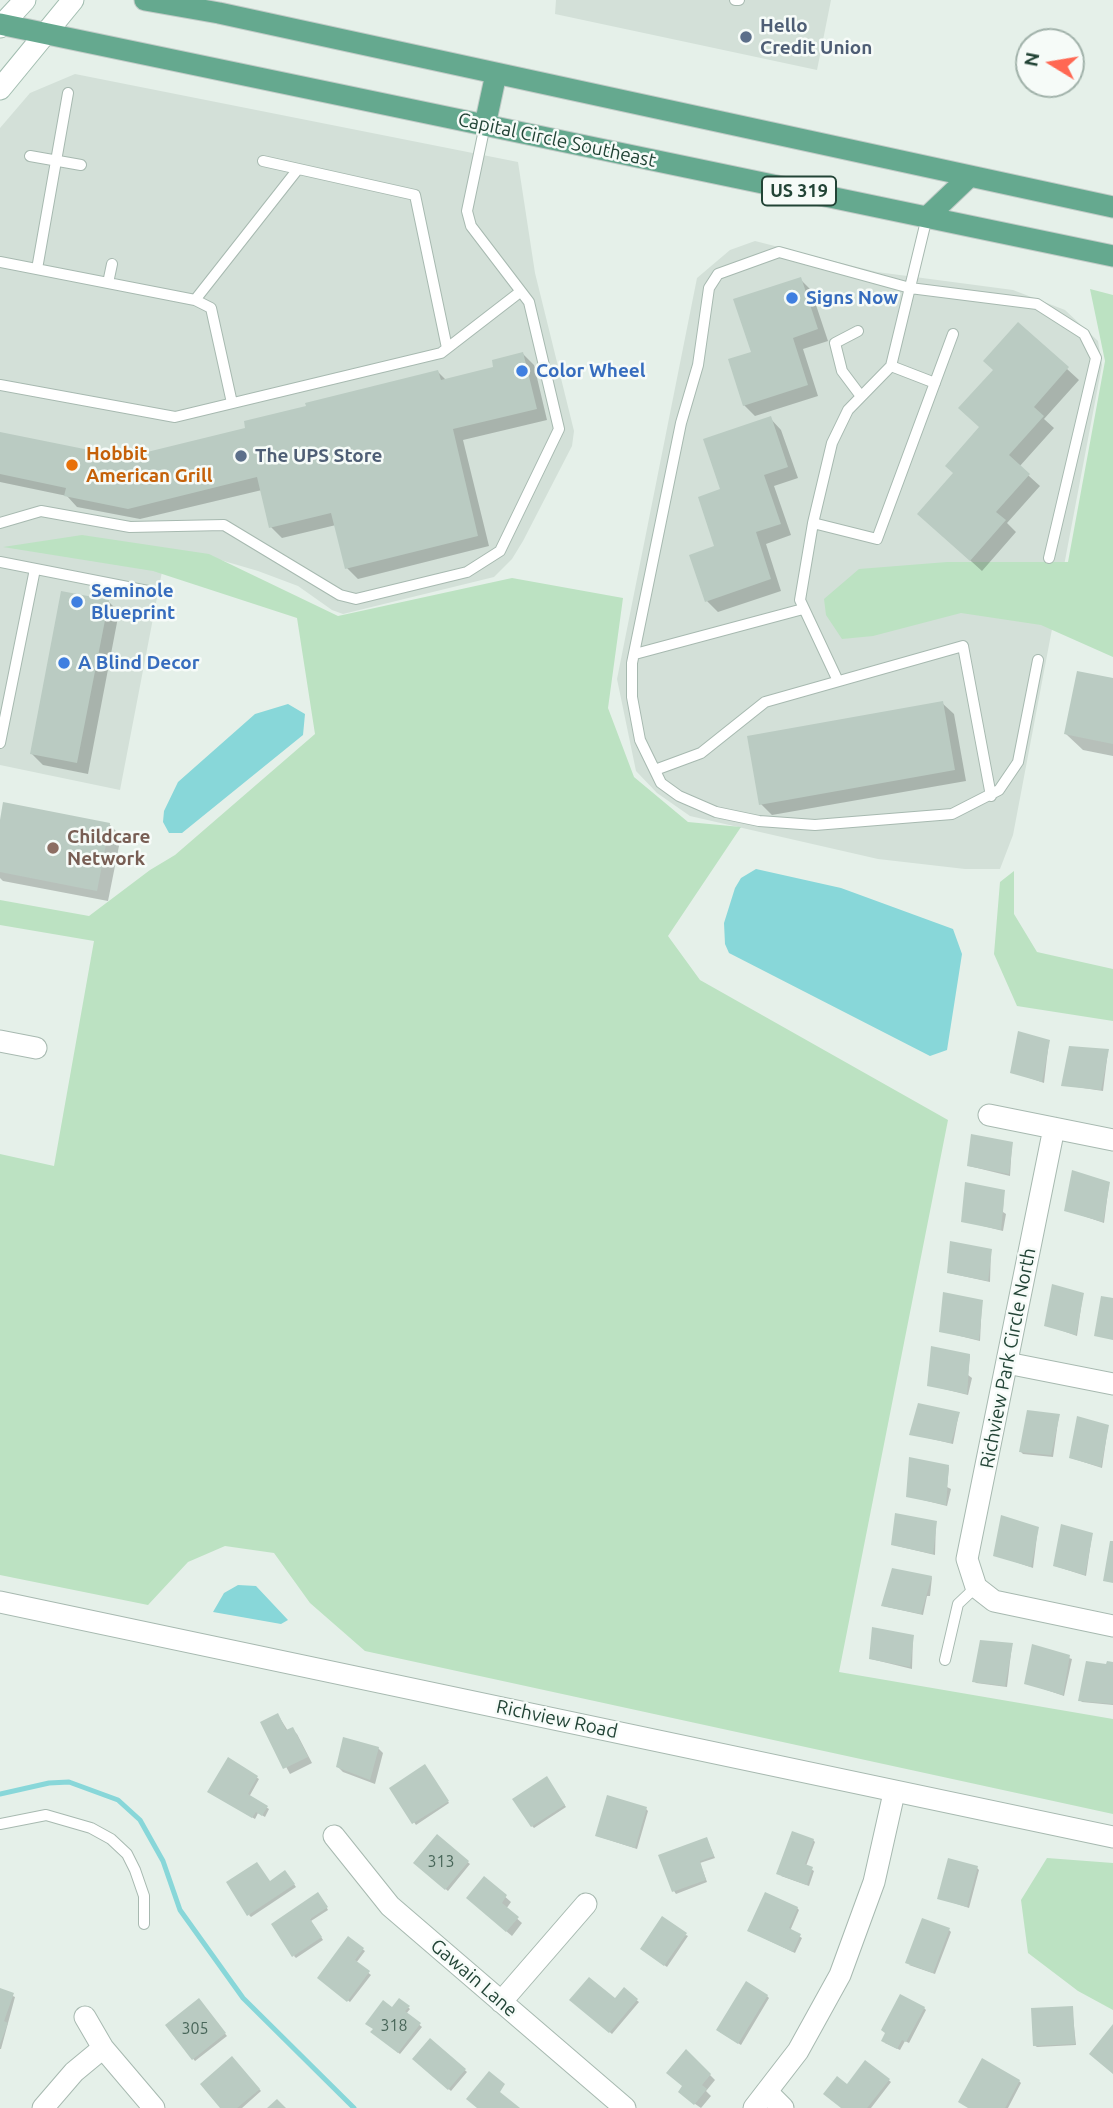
<!DOCTYPE html>
<style>
body{margin:0}
#map{position:relative;width:1113px;height:2108px;overflow:hidden;background:#e5f0e9;font-family:Ubuntu,sans-serif}
canvas{display:block}
.north{position:absolute;left:1015px;top:28px;width:70px;height:70px;box-sizing:border-box;background:#f6fbf8;border:2px solid #a1b2aa;border-radius:50%;rotate:281deg;font-size:19px;font-weight:700;line-height:28px;text-align:center;color:#224436}
.north::after{content:'';display:block;margin:auto;width:24px;height:32px;background:#ff6853;clip-path:polygon(50% 0,100% 100%,50% 72%,0 100%)}
</style>
<div id="map">
<canvas width="1113" height="2108"></canvas>
<div class="north">N</div>
</div>
<script>
const ctx = document.querySelector('canvas').getContext('2d');
ctx.lineJoin = 'round';
function fillPath(path, color) { ctx.fillStyle = color; ctx.fill(path, 'evenodd'); }
const toPath = rows => new Path2D(rows.map(r => 'M' + r).join(''));
function strokePath(path, color, width, dash) { ctx.strokeStyle = color; ctx.lineWidth = width; ctx.lineCap = dash ? 'butt' : 'round'; ctx.setLineDash(dash || []); ctx.stroke(path); }
function write(font, color, halo, rows, align = 'center') {
  ctx.font = font + ' Ubuntu,sans-serif'; ctx.lineWidth = 5; ctx.setLineDash([]); ctx.textBaseline = 'middle'; ctx.strokeStyle = halo; ctx.fillStyle = color; for (const [text, x, y, turn = 0] of rows) {
    ctx.save(); ctx.translate(x, y); ctx.rotate((+turn || 0) * Math.PI / 180); ctx.textAlign = isNaN(turn) ? turn : align; if (halo) ctx.strokeText(text, 0, 0); ctx.fillText(text, 0, 0); ctx.restore();
  }
}
fillPath(toPath([
 [556,0,831,0,817,70,555,14],
 [75,74,518,162,535,273,574,431,572,446,523,541,512,559,494,577,343,614,332,610,298,586,258,571,217,559,165,556,120,790,0,765,0,128,30,93],
 [755,241,877,272,1013,290,1065,310,1098,341,1102,365,1013,835,1000,869,965,869,878,859,690,816,657,793,636,771,617,679,697,278,730,250]
]), '#d3e0d8');
fillPath(toPath([
 [1090,289,1113,295,1113,657,1041,625,961,613,873,636,842,639,826,615,824,599,859,569,947,562,1068,562,1105,361],
 [82,535,209,554,338,616,512,578,623,598,608,708,634,777,688,822,741,827,668,936,700,980,948,1120,839,1672,1113,1719,1113,1814,365,1651,310,1603,274,1553,225,1546,188,1562,148,1605,0,1575,0,1154,54,1166,94,941,0,925,0,900,89,916,150,870,175,855,315,734,297,618,153,571,3,547],
 [1014,871,1014,914,1037,952,1113,969,1113,1021,1017,1006,994,954,1000,882],
 [1047,1858,1113,1863,1113,2010,1078,1991,1028,1953,1021,1900]
]), '#bce2c2');
fillPath(toPath([
 [288,704,305,714,303,735,182,833,169,833,163,822,164,811,178,782,255,714],
 [756,869,841,888,953,929,962,954,947,1050,930,1056,729,953,725,944,724,923,735,888,741,878],
 [238,1585,256,1586,288,1620,281,1624,213,1612,224,1593]
]), '#88d7d9');
fillPath(toPath([
 [800,279,811,290,828,341,803,349,818,396,755,416,744,405,753,353],
 [1018,324,1079,380,1044,419,1054,428,1019,467,1040,486,1007,523,1016,532,982,571,931,525,981,428,995,370],
 [523,354,534,365,547,420,463,440,489,546,358,579,347,568,336,525,282,538,271,527,262,490,140,519,77,507,67,496,0,482,0,433,110,456,141,448,147,454,247,429,438,372,446,380,495,368],
 [770,418,781,430,798,478,774,486,791,535,766,544,781,591,718,612,707,601,722,490],
 [108,601,119,612,88,774,43,765,32,754],
 [1113,679,1113,756,1083,750,1066,734],
 [942,703,954,714,966,781,772,815,761,804],
 [109,824,121,836,108,901,3,881,0,878,0,829],
 [1049,1041,1044,1083,1012,1072],
 [1108,1051,1103,1091,1063,1085],
 [1012,1144,1010,1176,969,1166],
 [1109,1184,1104,1223,1066,1210],
 [1004,1191,1003,1212,1006,1214,1003,1231,963,1221],
 [991,1250,990,1282,949,1273],
 [1083,1294,1077,1336,1046,1325],
 [982,1301,980,1341,940,1331],
 [970,1355,968,1375,972,1378,968,1395,928,1385],
 [959,1413,953,1444,911,1434],
 [1059,1415,1053,1457,1023,1454,1021,1452],
 [1108,1427,1102,1468,1071,1458],
 [949,1467,947,1487,951,1489,947,1506,907,1496],
 [936,1522,935,1555,893,1545],
 [1038,1528,1033,1568,995,1555],
 [1092,1535,1086,1576,1055,1566],
 [932,1577,930,1596,927,1596,923,1615,883,1606],
 [913,1637,912,1669,871,1659],
 [1012,1645,1007,1687,976,1683,974,1681],
 [1033,1646,1072,1659,1064,1696,1026,1683],
 [1113,1664,1113,1705,1082,1702,1080,1700,1107,1667],
 [278,1715,288,1731,292,1729,297,1734,312,1763,290,1774,262,1723],
 [378,1748,383,1753,375,1784,343,1772,338,1767],
 [228,1760,259,1779,249,1797,269,1809,265,1817,258,1813,255,1819,212,1794],
 [427,1769,449,1803,416,1825,391,1789],
 [548,1780,566,1807,534,1828,532,1826],
 [646,1809,648,1811,637,1849,597,1836],
 [437,1836,470,1864,448,1891,415,1863],
 [707,1839,715,1858,700,1863,707,1882,676,1894,674,1891],
 [813,1840,815,1842,806,1866,814,1871,809,1886,781,1876],
 [977,1868,979,1870,969,1908,939,1898],
 [287,1874,296,1887,251,1917,249,1915,270,1882],
 [485,1879,511,1902,506,1909,522,1923,512,1936,473,1903],
 [320,1896,328,1910,311,1921,323,1940,296,1958,294,1956],
 [797,1908,799,1910,790,1931,802,1938,795,1953,749,1931],
 [949,1930,951,1932,935,1974,909,1965],
 [686,1935,688,1936,667,1967,644,1951],
 [349,1939,365,1951,356,1963,371,1975,350,2002,321,1980],
 [0,1990,15,1997,1,2049,0,2049],
 [624,1990,639,2002,612,2034,572,2000,615,2001],
 [767,1996,769,1998,741,2045,720,2032],
 [400,2000,410,2009,406,2014,422,2027,400,2054,375,2034],
 [198,2001,227,2036,195,2061,167,2026],
 [1072,2007,1076,2045,1037,2047,1034,2045],
 [924,2008,926,2010,909,2043,905,2041,900,2050,885,2043],
 [430,2040,467,2072,451,2091,414,2059],
 [686,2051,715,2080,706,2091,711,2096,701,2108,685,2097],
 [232,2058,261,2091,242,2108,223,2108],
 [866,2062,891,2082,871,2108,843,2108,848,2086],
 [1019,2081,1021,2083,1008,2108,969,2108]
]), '#0003');
strokePath(toPath([
 [0,1794,49,1783,69,1782,118,1800,140,1820,163,1861,180,1910,243,1998,354,2108]
]), '#88d7d9', 5);
fillPath(toPath([
 [801,277,818,329,793,338,808,385,743,406,728,359,751,352,733,299],
 [1018,322,1069,367,1034,407,1044,416,1009,455,1030,474,996,512,1006,520,970,561,917,514,953,473,945,466,979,427,958,408,993,370,983,361],
 [523,352,537,409,453,429,478,536,345,569,331,513,269,528,257,477,128,509,64,496,66,488,0,474,0,432,109,454,111,447,126,450,142,446,143,453,245,428,244,421,306,406,305,403,438,370,441,380,493,367,492,360],
 [771,416,788,467,764,475,781,524,756,532,771,579,705,602,689,555,714,546,698,497,720,489,703,439],
 [61,591,109,600,77,763,30,754],
 [1077,671,1113,678,1113,744,1064,734],
 [943,701,955,770,759,805,747,736],
 [3,802,110,823,97,891,0,872,0,820],
 [1018,1031,1050,1040,1042,1082,1010,1073],
 [1069,1046,1109,1049,1101,1090,1061,1086],
 [971,1134,1013,1142,1009,1174,967,1166],
 [1072,1170,1110,1182,1103,1222,1064,1211],
 [965,1182,1005,1190,1001,1230,961,1222],
 [950,1241,992,1249,988,1281,947,1273],
 [1052,1284,1084,1293,1076,1335,1044,1326],
 [943,1292,983,1300,979,1340,939,1332],
 [1101,1296,1113,1298,1113,1340,1094,1336],
 [931,1346,970,1354,967,1394,927,1386],
 [918,1403,960,1412,951,1443,909,1435],
 [1027,1410,1060,1414,1051,1455,1019,1452],
 [1077,1416,1109,1425,1101,1467,1069,1458],
 [909,1457,949,1465,946,1505,906,1497],
 [895,1513,937,1521,933,1554,891,1545],
 [1001,1515,1039,1527,1031,1567,993,1556],
 [1061,1524,1093,1533,1085,1575,1053,1566],
 [1110,1541,1113,1541,1113,1583,1103,1581],
 [892,1568,932,1576,921,1614,881,1606],
 [872,1627,914,1635,910,1667,869,1659],
 [980,1640,1013,1643,1005,1686,972,1682],
 [1032,1644,1070,1655,1063,1695,1024,1684],
 [1086,1661,1106,1664,1107,1661,1113,1662,1113,1704,1078,1701],
 [278,1713,286,1730,293,1727,308,1757,283,1769,260,1722],
 [343,1737,379,1747,370,1780,336,1767],
 [228,1757,258,1776,248,1794,268,1806,262,1816,256,1812,252,1818,207,1792],
 [425,1764,449,1801,412,1824,389,1788],
 [547,1776,565,1805,531,1827,512,1799],
 [607,1795,647,1807,635,1848,595,1836],
 [792,1831,814,1839,805,1864,813,1867,807,1885,776,1874],
 [437,1834,469,1861,445,1890,413,1863],
 [707,1837,714,1856,700,1861,706,1880,672,1892,658,1855],
 [948,1858,978,1866,967,1907,937,1899],
 [257,1862,270,1881,285,1870,295,1884,247,1916,226,1882],
 [484,1876,507,1895,502,1903,519,1917,506,1932,466,1898],
 [318,1892,328,1907,310,1919,322,1937,292,1957,271,1924],
 [765,1892,798,1907,789,1928,801,1934,793,1952,747,1931],
 [662,1916,687,1933,664,1966,640,1949],
 [922,1918,950,1928,933,1973,905,1963],
 [348,1936,364,1948,355,1960,370,1971,347,2002,317,1978],
 [589,1977,615,1998,624,1987,638,1999,609,2033,569,2000],
 [746,1981,768,1995,738,2044,716,2030],
 [0,1988,14,1993,4,2021,8,2023,0,2044],
 [900,1994,925,2007,906,2042,902,2040,897,2049,881,2041,885,2033,881,2030],
 [199,1998,226,2033,192,2060,165,2025],
 [399,1998,410,2006,405,2011,421,2023,398,2053,370,2032,373,2029,365,2024,383,2000,392,2007],
 [1073,2006,1075,2044,1033,2046,1031,2008],
 [1113,2024,1113,2074,1089,2054],
 [430,2038,466,2069,448,2090,412,2059],
 [686,2049,711,2074,702,2085,707,2089,694,2105,678,2092,682,2086,666,2073],
 [232,2056,260,2089,237,2108,220,2108,200,2084],
 [982,2058,1020,2080,1005,2108,968,2108,958,2102],
 [865,2060,890,2079,867,2108,841,2108,823,2094,837,2076,847,2084],
 [489,2071,505,2084,500,2092,520,2108,477,2108,466,2099],
 [277,2099,286,2108,267,2108]
]), '#bacbc2');
const service = toPath([
 [735,0,739,0],
 [30,156,81,165],
 [263,161,415,195,447,348],
 [0,262,195,300,211,308,232,403],
 [37,269,68,93],
 [108,283,112,264],
 [195,300,298,169],
 [858,331,835,343,842,371,860,395],
 [891,366,935,383],
 [0,385,175,417,441,353,520,292],
 [0,523,41,511,130,527,224,525,340,595,356,599,467,572,500,551,559,429,529,302,471,226,467,211,485,125],
 [813,523,877,539,953,334],
 [0,562,148,591],
 [635,654,803,609],
 [1038,660,1018,762,999,790,952,814,815,825,759,821,716,812,679,796,661,783,640,740,632,697,632,663,681,423,698,365,709,288,718,274,779,252,910,288,1037,304,1084,334,1096,358,1049,558],
 [838,681,800,600,813,523,832,443,848,410,891,366,927,217],
 [0,743,35,569],
 [655,770,701,753,765,702,963,646,991,796],
 [945,1660,958,1604,976,1587],
 [0,1824,46,1815,91,1828,111,1839,127,1854,135,1870,144,1896,144,1924]
]);
const minor = toPath([
 [0,1041,36,1048],
 [989,1115,1113,1140],
 [1054,1128,967,1559,976,1587,994,1601,1113,1626],
 [1007,1363,1113,1384],
 [334,1836,390,1906,625,2108],
 [501,2002,586,1904],
 [85,2017,103,2048,154,2108],
 [767,2092,783,2108],
 [43,2108,74,2072,103,2048],
 [754,2108,798,2051,840,1975,874,1882,894,1793]
]);
const tertiary = toPath([
 [0,1602,1113,1837]
]);
const secondary = toPath([
 [0,27,25,0],
 [0,89,73,0]
]);
const primary = toPath([
 [145,0,219,13,1113,207],
 [0,24,1113,256],
 [485,125,496,74],
 [927,217,969,177]
]);
strokePath(service, '#a7b9b0', 12);
strokePath(minor, '#a7b9b0', 23);
strokePath(tertiary, '#a7b9b0', 23);
strokePath(secondary, '#a2bdb0', 23);
strokePath(primary, '#c1cbc7', 23);
strokePath(service, '#fff', 10);
strokePath(minor, '#fff', 21);
strokePath(tertiary, '#fff', 21);
strokePath(secondary, '#fff', 21);
strokePath(primary, '#65a98f', 21);
for (const [x, y, r, color] of [
 [746,37,7,"#5c6f8a"],
 [792,298,7,"#3f7fe0"],
 [522,371,7,"#3f7fe0"],
 [241,456,7,"#5c6f8a"],
 [72,465,7,"#e8710a"],
 [77,602,7,"#3f7fe0"],
 [64,663,7,"#3f7fe0"],
 [53,848,7,"#8d6e63"]
]) { const dot = new Path2D(); dot.arc(x, y, r, 0, 2 * Math.PI); ctx.fillStyle = color; ctx.fill(dot); strokePath(dot, '#f6fbf8', 2.5); }
write('16px', '#486659', null, [
 ["313",441,1862],
 ["318",394,2026],
 ["305",195,2029]
]);
for (const [x, y, w] of [
 [799,191,74]
]) { const box = new Path2D(); box.roundRect(x - w / 2, y - 14.5, w, 29, 5); ctx.fillStyle = '#f6fbf8'; ctx.fill(box); strokePath(box, '#224436', 2); }
write('bold 18px', '#224436', null, [
 ["US 319",799,191]
]);
write('bold 19px', '#4e5e75', '#f6fbf8', [
 ["Hello",760,26],
 ["Credit Union",760,48],
 ["The UPS Store",255,456]
], 'left');
write('19px', '#224436', '#f6fbf8', [
 ["Capital Circle Southeast",557,140,12],
 ["Richview Park Circle North",1008,1358,-79],
 ["Richview Road",557,1719,12],
 ["Gawain Lane",474,1978,41]
]);
write('bold 19px', '#366cbe', '#f6fbf8', [
 ["Signs Now",806,298],
 ["Color Wheel",536,371],
 ["Seminole",91,591],
 ["Blueprint",91,613],
 ["A Blind Decor",78,663]
], 'left');
write('bold 19px', '#c56008', '#f6fbf8', [
 ["Hobbit",86,454],
 ["American Grill",86,476]
], 'left');
write('bold 19px', '#785e54', '#f6fbf8', [
 ["Childcare",67,837],
 ["Network",67,859]
], 'left');
</script>
